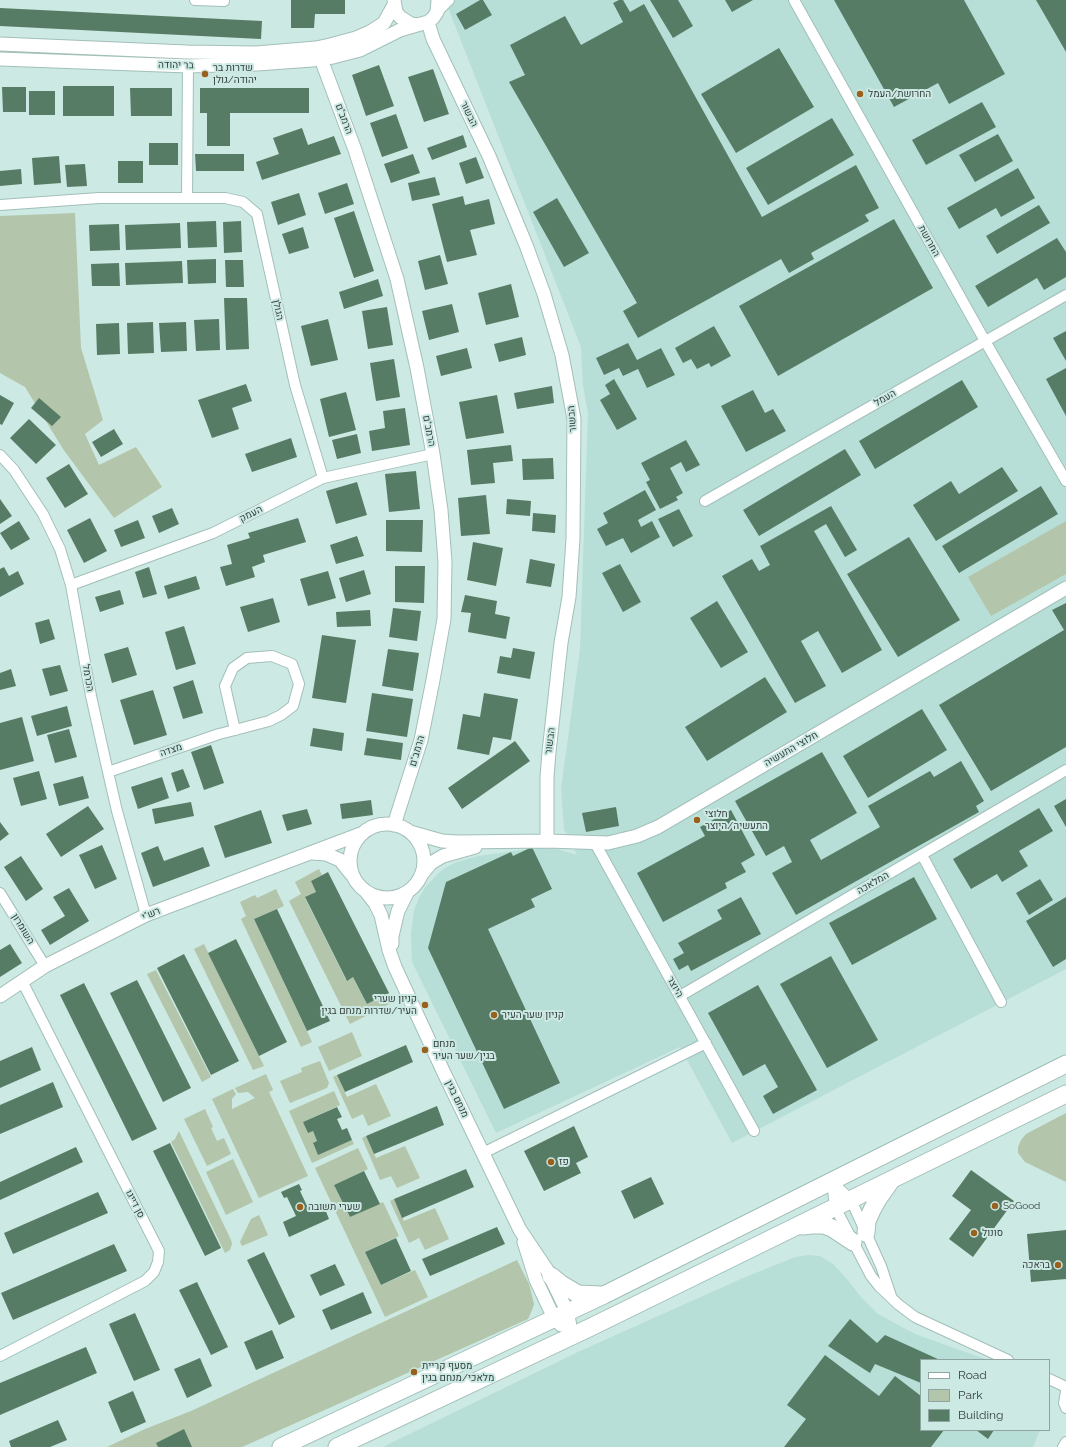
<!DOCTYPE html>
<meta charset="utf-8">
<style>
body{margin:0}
#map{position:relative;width:1066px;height:1447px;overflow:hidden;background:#cce9e3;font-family:Raleway,sans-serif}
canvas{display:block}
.legend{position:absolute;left:920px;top:1359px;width:130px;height:72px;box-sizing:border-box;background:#cce9e3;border:1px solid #8fa5a1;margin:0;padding:5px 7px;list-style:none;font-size:12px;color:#343f3d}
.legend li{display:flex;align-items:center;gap:8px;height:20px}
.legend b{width:20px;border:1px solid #8fa5a1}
</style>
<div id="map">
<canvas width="1066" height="1447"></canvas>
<ul class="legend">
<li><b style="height:5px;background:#fff"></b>Road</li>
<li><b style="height:11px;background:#b3c5aa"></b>Park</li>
<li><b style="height:11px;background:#577c66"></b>Building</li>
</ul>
</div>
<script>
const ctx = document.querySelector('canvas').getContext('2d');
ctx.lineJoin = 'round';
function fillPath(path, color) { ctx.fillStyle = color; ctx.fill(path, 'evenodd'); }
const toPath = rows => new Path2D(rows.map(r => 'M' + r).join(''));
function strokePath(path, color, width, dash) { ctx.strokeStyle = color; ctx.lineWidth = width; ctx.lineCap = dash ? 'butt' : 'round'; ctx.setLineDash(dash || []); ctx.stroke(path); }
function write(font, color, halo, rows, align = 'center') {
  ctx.font = font + ' Raleway,Heebo,sans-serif'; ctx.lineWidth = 4; ctx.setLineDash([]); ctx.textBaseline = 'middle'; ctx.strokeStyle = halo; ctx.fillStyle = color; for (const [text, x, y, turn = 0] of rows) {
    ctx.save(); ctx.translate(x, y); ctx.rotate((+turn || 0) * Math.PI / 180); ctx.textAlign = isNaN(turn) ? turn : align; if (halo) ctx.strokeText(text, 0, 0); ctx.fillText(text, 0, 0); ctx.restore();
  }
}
fillPath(toPath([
 [445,0,1066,0,1066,969,732,1143,680,1047,496,1133,412,962,411,934,414,910,420,896,426,886,442,870,454,863,478,856,538,848,558,849,577,855,564,829,561,789,580,649,588,413,583,386,581,347],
 [808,1255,820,1256,833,1264,847,1279,861,1297,878,1314,915,1334,988,1360,921,1360,921,1430,1040,1430,1033,1447,383,1447,578,1352,743,1278,795,1257]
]), '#b8dfd7');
fillPath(toPath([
 [75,213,81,348,103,420,85,434,99,465,136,447,162,487,114,518,63,449,25,387,0,373,0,216],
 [1066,521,1066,574,991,616,968,577],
 [319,869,322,875,311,881,316,892,305,898,346,980,353,977,367,1004,389,993,393,1002,350,1024,289,901,301,894,295,882],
 [276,889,284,906,254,919,312,1042,301,1047,241,919,246,916,240,902,255,895,257,898],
 [204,944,264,1066,253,1070,194,949],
 [156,970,211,1077,202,1082,147,974],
 [352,1032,362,1056,329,1071,318,1047],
 [320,1061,329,1083,327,1088,290,1103,280,1081,302,1072,301,1068],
 [266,1074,273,1090,269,1092,308,1176,259,1198,212,1099,233,1089,236,1094,232,1099,232,1109,255,1098,248,1092,238,1093,235,1088],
 [337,1075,347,1097,376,1084,391,1116,368,1126,363,1114,352,1119,333,1077],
 [334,1091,340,1105,303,1122,313,1131,317,1141,313,1144,318,1154,352,1140,354,1144,312,1163,289,1111],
 [205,1109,213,1127,211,1128,217,1141,224,1138,231,1154,207,1166,184,1119],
 [1066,1113,1066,1182,1025,1162,1018,1153,1018,1147,1021,1140,1026,1134],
 [179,1131,231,1240,232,1244,230,1250,225,1253,171,1142,175,1139],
 [366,1136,376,1158,405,1146,420,1178,397,1188,391,1176,380,1180,362,1138],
 [358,1148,368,1169,334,1185,350,1217,383,1202,399,1236,365,1252,381,1285,415,1270,428,1297,385,1317,315,1168],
 [233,1159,253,1202,226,1215,206,1172],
 [394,1199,404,1221,435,1208,449,1239,425,1250,419,1238,409,1243,390,1201],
 [259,1215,268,1235,242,1246,240,1242,251,1219],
 [517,1260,529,1284,534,1304,532,1310,528,1319,242,1447,107,1447,145,1429,191,1411]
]), '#b3c5aa');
fillPath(toPath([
 [291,0,345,0,345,14,315,14,314,28,291,28],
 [480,0,483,0,492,15,465,30,456,14],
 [619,0,623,0,630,12,644,4,762,217,856,165,879,208,865,215,869,221,811,253,814,259,789,273,781,259,638,338,623,311,637,303,509,82,525,75,510,45,565,16,581,45,623,22,613,3],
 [650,0,678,0,693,26,673,38],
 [725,0,753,0,732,12],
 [834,0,964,0,1005,74,949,104,938,83,894,107],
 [1036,0,1066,0,1066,52],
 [0,8,262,21,261,39,0,26],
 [779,48,814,107,736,153,701,94],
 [379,65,394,106,366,116,352,75],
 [433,69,449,114,424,122,408,77],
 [63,86,114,86,114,116,63,116],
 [2,87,26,87,26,112,3,112],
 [130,88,172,88,172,116,131,116],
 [200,88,309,88,309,113,230,113,230,146,207,146,207,113,200,113],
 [29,91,55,91,55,115,29,115],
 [982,102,996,127,926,165,912,140],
 [396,114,408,148,382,157,370,123],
 [832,118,854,155,768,205,746,168],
 [302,128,308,145,334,136,341,154,262,180,256,162,279,154,273,138],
 [998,134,1013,161,975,182,959,155],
 [463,135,467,147,432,160,427,148],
 [149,143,178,143,178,165,149,165],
 [195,154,244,154,244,171,196,171],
 [413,154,420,173,391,183,384,164],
 [59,156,61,183,34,185,32,158],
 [476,157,484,178,466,184,459,163],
 [118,161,143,161,143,183,118,183],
 [85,164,87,186,67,187,65,165],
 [1018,168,1035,198,1001,217,996,208,959,229,947,208],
 [21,169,22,184,0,186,0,171],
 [435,177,440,195,412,201,408,183],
 [347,183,354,204,325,214,318,193],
 [299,193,306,215,278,225,271,202],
 [463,196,465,205,489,199,495,224,470,230,477,255,447,262,432,204],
 [557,198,589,253,564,267,533,212],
 [1039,205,1050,223,997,254,986,236],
 [354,211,374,271,354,278,334,218],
 [894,219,933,288,778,376,739,306],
 [216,221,217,247,188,248,187,222],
 [241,221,242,252,224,253,223,222],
 [180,223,181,248,126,250,125,225],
 [119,224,120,250,90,251,89,225],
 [303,227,309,248,289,254,282,234],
 [1057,238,1066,252,1066,277,1044,290,1037,278,988,307,975,286],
 [440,255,448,284,425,290,418,261],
 [216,259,216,283,188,284,187,260],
 [225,260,243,260,244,287,226,287],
 [182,261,183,283,126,285,125,263],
 [119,263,120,286,92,286,91,264],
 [378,279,383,296,344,309,339,292],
 [511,284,519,317,486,325,478,293],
 [224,298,247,298,249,349,226,350],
 [452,304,459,332,429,340,422,311],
 [387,307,393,345,368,349,362,311],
 [219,319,220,350,196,351,194,320],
 [328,319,338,360,311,366,301,326],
 [153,322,154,353,128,354,127,323],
 [186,322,187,351,161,352,159,323],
 [119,323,120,354,97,355,96,324],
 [714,326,731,356,711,367,709,363,697,369,691,359,683,363,675,348],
 [1066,331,1066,361,1053,338],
 [522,337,526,355,499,362,494,344],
 [628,343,637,360,661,348,675,375,647,388,638,369,623,376,619,368,604,375,596,358],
 [467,348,472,368,441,376,436,356],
 [394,359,400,397,376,401,370,363],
 [1066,368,1066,416,1046,379],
 [614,379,637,419,617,430,600,400,610,394,605,385],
 [962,380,978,407,875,469,859,441],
 [246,384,252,401,232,408,239,429,212,438,198,400],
 [552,386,554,403,517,409,514,393],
 [753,390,765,413,773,409,786,431,746,452,721,406],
 [346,392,356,430,329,437,320,399],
 [0,395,14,403,2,425,0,424],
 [497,395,504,433,466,439,459,402],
 [39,398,61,417,52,426,31,408],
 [405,408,410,445,372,451,369,431,385,428,383,411],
 [29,419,56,445,36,464,10,438],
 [114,429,123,444,101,457,92,442],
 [357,434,361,453,337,459,332,440],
 [291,438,297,457,252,472,245,454],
 [686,440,700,465,686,472,681,462,670,468,683,493,676,497,678,500,660,509,646,482,650,480,641,463],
 [511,445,513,461,493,463,495,483,471,485,467,450],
 [845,449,861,475,759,536,743,510],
 [553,458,554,479,523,480,522,459],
 [69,464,88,494,65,508,46,478],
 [1002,467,1018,491,936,541,913,505,951,481,959,494],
 [416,471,420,509,389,512,385,474],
 [357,482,367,515,336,524,326,491],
 [1041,486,1058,514,959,573,942,546],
 [645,490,656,510,638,520,641,527,652,521,660,537,631,553,623,538,606,546,597,529,608,523,603,513],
 [486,495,490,534,461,536,458,498],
 [0,499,12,516,0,524],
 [507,499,531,501,530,516,506,514],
 [831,506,857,550,845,557,826,524,814,531,882,650,842,673,818,631,801,641,826,686,795,703,722,576,752,559,759,571,770,565,760,546],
 [172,508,179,524,159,533,152,516],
 [679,509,693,536,673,547,658,519],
 [533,513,556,515,555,533,532,531],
 [90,518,107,551,84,563,67,530],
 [298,518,306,542,263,555,265,562,252,567,255,577,226,586,220,567,232,564,227,545,250,538,248,533],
 [138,520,145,538,121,547,114,530],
 [386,520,423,520,422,552,386,551],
 [19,521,30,539,11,550,0,533],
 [357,536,364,556,336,564,330,545],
 [909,537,960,620,898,657,847,574],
 [473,542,503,548,496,586,467,580],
 [530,559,555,564,551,587,526,583],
 [620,564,641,602,623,612,602,573],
 [395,566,425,566,424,603,395,602],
 [4,567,9,576,18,571,24,584,0,597,0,569],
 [149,567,157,594,143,598,135,572],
 [364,570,371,594,346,602,339,578],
 [328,571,336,598,308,606,300,579],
 [196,576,200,589,168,599,164,586],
 [120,590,124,604,100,612,95,597],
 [465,595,497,601,495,614,510,617,506,639,468,632,471,613,461,612],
 [273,598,280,622,248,632,240,607],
 [717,601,748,652,721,668,690,618],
 [1066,603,1066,747,991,791,939,705,1064,630,1052,610],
 [393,608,421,611,417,641,389,637],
 [370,610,371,626,337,627,336,612],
 [49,619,55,639,40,644,35,623],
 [184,626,196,664,176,670,165,632],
 [322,635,356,640,346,703,312,698],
 [128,647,137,675,112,683,104,654],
 [513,648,535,652,530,679,497,673,500,656,511,658],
 [388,649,419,653,413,691,382,686],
 [60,665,68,691,50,696,42,669],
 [11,669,16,686,0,690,0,673],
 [765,677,787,712,707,761,685,727],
 [193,680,203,713,183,719,173,687],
 [153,690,167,735,134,745,120,700],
 [372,693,413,699,407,737,366,731],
 [484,693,518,699,511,740,493,737,489,755,457,749,463,714,480,717],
 [67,706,72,726,37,736,31,716],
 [922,709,947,750,868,798,843,756],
 [22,717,34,761,0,770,0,723],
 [313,728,344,733,342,751,310,746],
 [69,729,77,757,55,763,47,735],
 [367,738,403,743,401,760,364,755],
 [515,741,530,761,462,809,448,788],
 [211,745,224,783,204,790,191,752],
 [822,752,857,813,810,840,821,860,880,827,868,806,930,771,934,777,961,761,984,801,976,806,979,812,796,915,772,873,792,862,784,846,766,856,735,801],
 [183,769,190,787,177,792,171,773],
 [39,771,47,799,21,806,13,778],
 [83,776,89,798,59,806,53,784],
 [162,777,169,798,138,809,131,787],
 [1066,799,1066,827,1054,806],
 [371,800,373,815,342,819,340,804],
 [191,802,194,816,155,824,152,809],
 [88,806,104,829,61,857,46,834],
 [616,807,619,826,586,832,582,813],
 [1039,808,1053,831,1019,851,1028,866,1002,882,997,874,971,889,953,859],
 [307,809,312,824,287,831,282,815],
 [261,810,272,843,225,858,214,826],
 [731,810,755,855,741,863,746,872,725,883,727,888,663,922,637,873,705,836,700,827],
 [0,822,9,834,0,841],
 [102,845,117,879,95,889,79,855],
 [158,846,164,861,203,847,210,866,153,887,141,853],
 [532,847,552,889,531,899,535,907,488,929,560,1083,504,1109,428,948,446,882,511,852,513,856],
 [21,856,43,889,26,901,4,867],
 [328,872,389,993,367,1004,353,977,347,981,305,897,316,892,311,881],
 [914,877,937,919,852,965,829,923],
 [1040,879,1053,900,1029,915,1016,893],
 [69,888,89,921,50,945,41,930,65,916,53,897],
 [741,897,761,934,691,971,688,965,679,970,673,959,684,953,678,943,722,919,717,910],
 [1066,897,1066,959,1053,967,1026,921],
 [277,909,330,1021,307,1031,254,919],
 [236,939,287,1042,259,1056,208,953],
 [10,944,22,963,0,977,0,950],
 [184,954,239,1061,211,1075,157,968],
 [831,956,878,1040,827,1068,780,984],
 [137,980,191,1088,163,1102,110,993],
 [84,983,157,1129,132,1141,60,995],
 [758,985,817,1090,773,1114,763,1096,778,1087,765,1064,743,1076,708,1013],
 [406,1045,413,1062,345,1092,337,1075],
 [32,1047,41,1070,0,1088,0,1061],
 [53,1082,63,1107,0,1134,0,1105],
 [437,1106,444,1125,374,1154,366,1136],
 [337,1107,342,1117,337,1119,342,1130,347,1128,352,1140,318,1155,313,1143,317,1141,313,1131,308,1133,303,1122],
 [574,1126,588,1157,576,1163,581,1173,544,1191,524,1151],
 [170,1143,221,1248,205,1256,153,1151],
 [76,1147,83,1162,0,1200,0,1182],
 [466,1169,474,1187,402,1218,394,1199],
 [971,1170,1014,1201,973,1257,949,1239,971,1210,952,1196],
 [364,1171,380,1204,350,1217,334,1185],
 [651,1177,664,1204,634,1219,621,1191],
 [299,1184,302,1190,300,1191,309,1210,323,1204,329,1219,289,1237,283,1222,296,1216,287,1197,284,1198,281,1192],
 [98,1192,108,1213,13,1254,4,1233],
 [497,1227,505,1244,430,1276,422,1259],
 [1066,1230,1066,1279,1031,1282,1027,1234],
 [396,1238,411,1271,381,1285,365,1252],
 [114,1244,127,1271,13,1320,1,1293],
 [264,1252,295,1317,279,1325,247,1260],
 [335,1264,345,1285,320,1296,310,1275],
 [197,1282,228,1347,211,1355,179,1290],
 [363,1292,372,1313,331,1330,322,1310],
 [135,1313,160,1370,134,1381,109,1324],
 [850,1319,877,1343,885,1335,940,1360,921,1360,921,1383,875,1364,870,1373,828,1346],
 [272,1330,284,1358,256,1370,244,1342],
 [86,1347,97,1373,0,1415,0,1383],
 [825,1355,879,1396,895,1376,921,1396,921,1430,944,1430,931,1447,784,1447,806,1419,787,1405],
 [200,1358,212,1386,187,1398,174,1369],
 [133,1391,146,1422,121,1433,108,1402],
 [58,1420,67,1440,50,1447,11,1447,9,1441],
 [184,1429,192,1447,158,1447,156,1443],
 [976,1430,994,1430,988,1439]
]), '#577c66');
const minor = toPath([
 [195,0,224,1],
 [794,0,985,341,1066,481],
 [437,12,449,0],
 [187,198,188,66],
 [0,205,99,198,225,198,243,202,257,214,295,385,323,478],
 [0,455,14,470,43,514,60,549,71,585,91,696,108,772,117,811,146,915],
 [705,501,1066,295],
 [71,585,213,533,323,478,433,454],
 [108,772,219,734,235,730,269,721,281,715,293,706,299,684,292,664,272,656,247,658,233,668,225,686,235,730],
 [595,843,754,1131],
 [922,855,1001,1002],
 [0,893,45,966],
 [680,996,1066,770],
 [483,1153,706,1043],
 [832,1182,835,1207,871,1276,879,1286,899,1305,915,1317,1008,1360],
 [832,1182,851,1200,881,1266,891,1296],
 [0,1356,145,1281,154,1272,158,1262,159,1251,22,981],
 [1049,1379,1066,1387],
 [1066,1391,1064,1403,1066,1408],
 [1063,1447,1066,1442]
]);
const tertiary = toPath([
 [394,0,396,12,400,17,411,24,417,25,428,22,433,18,437,12,438,0],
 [428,22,433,39,489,156,526,245,544,294,562,355,574,419,573,539,569,597,561,643,549,752,547,777,547,841],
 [0,44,187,52,256,53,316,48,330,45,356,38,370,32,384,23,394,5],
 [323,47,321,59,355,150,397,279,417,368,433,454,441,510,445,562,444,619,433,680,421,740,394,825],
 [0,59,188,66,257,64,312,60,333,57,360,50,400,30,417,25],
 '350 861a37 37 0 1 1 74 0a37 37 0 1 1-74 0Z',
 [410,832,442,841,457,842,547,841,608,843,637,836,658,827,1066,588],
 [312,853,326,854,340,860,352,875],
 [421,875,431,863,443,856,475,847],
 [367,893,375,903,381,915,389,950,395,967,444,1073,520,1230,547,1270,567,1311,572,1336],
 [392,944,392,936,398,911,407,893],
 [0,996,45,966,146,915,363,833],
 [524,1242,536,1280,554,1318,561,1325]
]);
const trunk = toPath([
 [803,1226,812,1225,824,1225,832,1228,853,1242],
 [866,1233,867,1221,872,1210,878,1199,890,1182],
 [551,1276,561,1284,578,1294,601,1295],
 [281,1447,604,1295,1066,1064],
 [337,1447,589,1328,1066,1094]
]);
strokePath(minor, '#a2bfb9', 12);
strokePath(tertiary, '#a2bfb9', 15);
strokePath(trunk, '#a2bfb9', 19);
strokePath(minor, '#fff', 10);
strokePath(tertiary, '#fff', 13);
strokePath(trunk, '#fff', 17);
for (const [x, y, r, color] of [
 [205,74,4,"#9a601e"],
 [860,94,4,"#9a601e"],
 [697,820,4,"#9a601e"],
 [425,1005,4,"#9a601e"],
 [494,1015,4,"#9a601e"],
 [425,1050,4,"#9a601e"],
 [551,1162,4,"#9a601e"],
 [995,1206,4,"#9a601e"],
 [300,1207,4,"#9a601e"],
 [974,1233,4,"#9a601e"],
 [1058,1265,4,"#9a601e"],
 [414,1372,4,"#9a601e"]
]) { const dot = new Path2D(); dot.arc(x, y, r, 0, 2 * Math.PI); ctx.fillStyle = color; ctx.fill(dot); strokePath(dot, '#cce9e3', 1.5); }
write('10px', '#343f3d', '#cce9e3', [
 ["בר יהודה",176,65,1],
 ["הבשור",469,114,64],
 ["הרמב\"ם",344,119,69],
 ["החרושת",929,241,61],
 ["הגולן",278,310,78],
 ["העמל",885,398,-30],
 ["הבשור",572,419,-94],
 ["הרמב\"ם",429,431,79],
 ["העמק",251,514,-27],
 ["הכרמל",88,678,80],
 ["הבשור",550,741,-83],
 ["חלוצי התעשיה",791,749,-30],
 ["מצדה",171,750,-19],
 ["הרמב\"ם",417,751,-74],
 ["המלאכה",873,883,-30],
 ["רש\"י",151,914,-23],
 ["השומרון",23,929,58],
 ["היוצר",675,987,61],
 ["מנחם בגין",457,1099,64],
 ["סן דייגו",135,1204,63]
]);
write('10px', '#343f3d', '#cce9e3', [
 ["שדרות בר",213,68],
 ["יהודה/גולן",213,80],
 ["החרושת/העמל",868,94],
 ["חלוצי",705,814],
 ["התעשיה/היוצר",705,826],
 ["קניון שערי",417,999,"right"],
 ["העיר/שדרות מנחם בגין",417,1011,"right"],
 ["קניון שער העיר",502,1015],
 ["מנחם",433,1044],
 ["בגין/שער העיר",433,1056],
 ["פז",559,1162],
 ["SoGood",1003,1206],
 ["שערי תשובה",308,1207],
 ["סונול",982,1233],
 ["בראכה",1050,1265,"right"],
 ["מסעף קריית",422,1366],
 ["מלאכי/מנחם בגין",422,1378]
], 'left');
</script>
